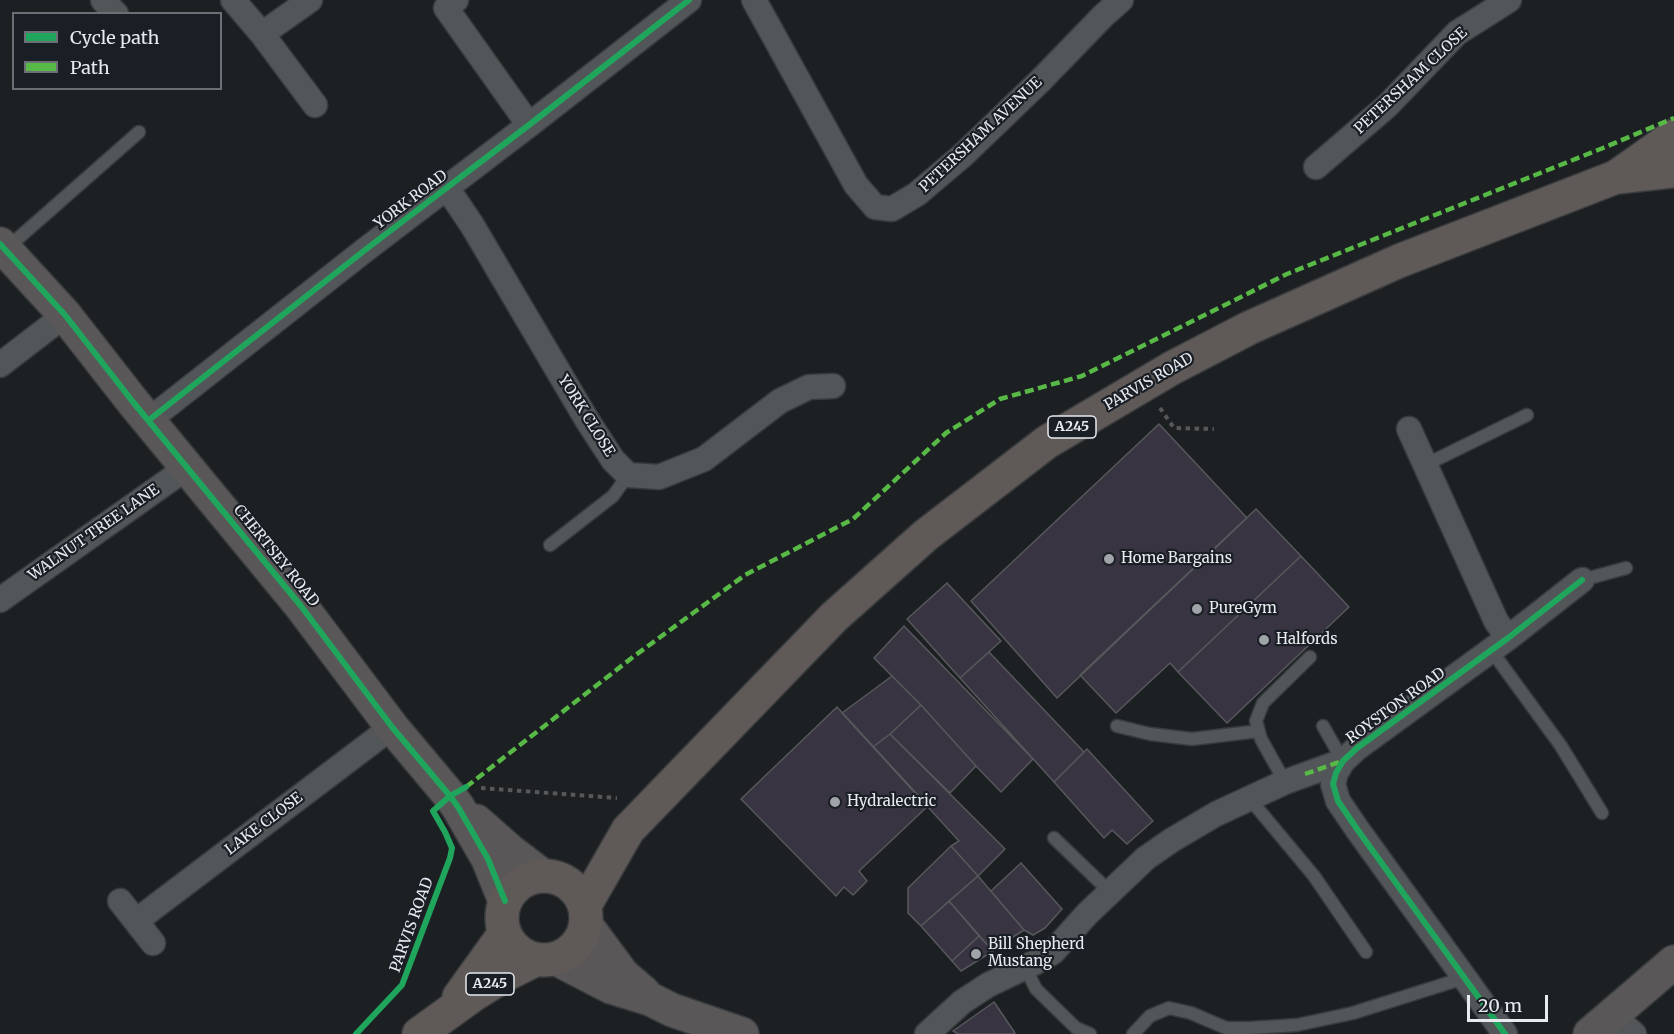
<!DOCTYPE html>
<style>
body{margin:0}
#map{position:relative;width:1674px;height:1034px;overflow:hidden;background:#1d2023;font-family:Merriweather,serif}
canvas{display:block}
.legend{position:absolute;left:12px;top:12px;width:210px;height:78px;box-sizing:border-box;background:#1a1f26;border:2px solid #6c7076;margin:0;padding:8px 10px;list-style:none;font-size:18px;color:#e7eaef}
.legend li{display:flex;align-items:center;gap:12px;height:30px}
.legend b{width:30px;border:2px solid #6c7076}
.scale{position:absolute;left:1467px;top:995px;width:81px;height:27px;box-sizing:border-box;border:3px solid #e7eaef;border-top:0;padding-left:8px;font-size:18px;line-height:21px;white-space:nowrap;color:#e7eaef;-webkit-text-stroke:4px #1a1f26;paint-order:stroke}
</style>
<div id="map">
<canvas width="1674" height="1034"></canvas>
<ul class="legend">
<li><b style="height:8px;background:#20a55d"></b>Cycle path</li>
<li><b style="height:8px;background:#58b947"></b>Path</li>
</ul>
<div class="scale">20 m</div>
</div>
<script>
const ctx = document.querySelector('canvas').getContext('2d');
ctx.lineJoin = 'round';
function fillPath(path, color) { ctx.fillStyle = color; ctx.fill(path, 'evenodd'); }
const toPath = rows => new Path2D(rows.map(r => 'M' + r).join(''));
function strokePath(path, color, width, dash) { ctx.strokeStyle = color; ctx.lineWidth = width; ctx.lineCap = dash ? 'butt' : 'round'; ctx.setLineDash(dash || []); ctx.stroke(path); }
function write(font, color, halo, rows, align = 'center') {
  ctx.font = font + ' Merriweather,serif'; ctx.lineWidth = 4.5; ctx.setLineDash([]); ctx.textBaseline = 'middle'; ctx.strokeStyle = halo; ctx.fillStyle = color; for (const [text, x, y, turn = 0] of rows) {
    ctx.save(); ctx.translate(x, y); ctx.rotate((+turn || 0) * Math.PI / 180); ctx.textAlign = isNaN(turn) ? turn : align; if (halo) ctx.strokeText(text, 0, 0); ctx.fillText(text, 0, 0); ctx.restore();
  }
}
const building = toPath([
 [1159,424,1247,518,1057,698,971,601,1159,424],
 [1256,509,1301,556,1178,672,1170,663,1116,713,1080,675,1256,509],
 [1301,556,1349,607,1227,723,1178,672,1301,556],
 [947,583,1001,641,960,678,907,619,947,583],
 [904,626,1033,759,1001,792,976,766,921,705,874,658,904,626],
 [989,652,1084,752,1054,782,960,678,989,652],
 [892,676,921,705,890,734,873,747,842,713,892,676],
 [921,705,976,766,950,793,890,734,921,705],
 [837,707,928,806,859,871,867,881,853,895,844,887,836,896,741,799,837,707],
 [890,734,1005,849,978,876,951,846,959,841,873,747,890,734],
 [1087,749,1153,821,1127,844,1112,830,1104,838,1054,782,1087,749],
 [951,846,978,876,921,926,908,913,908,888,951,846],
 [1021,863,1062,909,1045,928,1033,935,1024,930,991,891,1021,863],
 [978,876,1024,930,992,950,949,901,978,876],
 [949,901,979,936,952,961,921,926,949,901],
 [979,936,993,951,961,971,952,961,979,936],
 [994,1002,1015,1033,1013,1034,958,1034,953,1031,994,1002]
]);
fillPath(building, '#393442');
strokePath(building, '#57585b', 1.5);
const lane = toPath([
 [6,249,139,132],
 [1425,465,1527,415],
 [550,545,613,496,628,475],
 [1582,580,1626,568],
 [1491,650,1561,746,1602,813],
 [1117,726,1150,734,1192,739,1259,731],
 [1323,726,1343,761],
 [1285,782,1261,739,1256,721,1263,703,1310,657],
 [1249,798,1314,876,1366,952],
 [1054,838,1110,892],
 [1025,967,1036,989,1076,1028,1090,1034],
 [1133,1034,1150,1016,1169,1008,1191,1013,1226,1028,1250,1028,1297,1025,1353,1013,1464,978]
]);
const street = toPath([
 [103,0,116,14],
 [233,0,262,34,310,0],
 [456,0,446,8,529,125],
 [754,0,856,185,875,207,892,209,917,194,963,155,1042,79,1103,16,1121,0],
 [262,34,315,105],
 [1316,167,1387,106,1457,33,1509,0],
 [447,188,472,225,587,420,613,460,628,475,659,477,704,459,780,401,809,387,833,386],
 [0,365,65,315],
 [149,420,365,250,529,125,689,0],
 [1409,429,1496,621,1508,638],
 [0,600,188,467],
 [120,901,153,943],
 [136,921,392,727],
 [1612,1015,1634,1034],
 [927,1034,962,1002,988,985,1034,963,1053,952,1087,914,1146,858,1172,840,1216,814,1285,782,1343,761],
 [1505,1034,1357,829,1338,801,1333,784,1336,773,1343,761,1357,748,1508,638,1582,580]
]);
const secondary = toPath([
 [0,244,65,315,133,402,301,606,392,727,450,796,458,807,488,859,505,901],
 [476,821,509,850,543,876],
 [586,925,623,975,644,993],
 [557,959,611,987,650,999,672,1010,742,1034],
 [1590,1034,1674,962]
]);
const primary = toPath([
 [1618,177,1674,171],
 '502 918a42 42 0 1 1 84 0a42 42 0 1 1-84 0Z',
 [585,905,628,830,834,617,926,535,1047,442,1172,368,1249,328,1399,261,1616,177,1674,136],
 [459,997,505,933],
 [419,1034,473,995,505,975,535,960]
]);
strokePath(lane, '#383b3d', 15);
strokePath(street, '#383b3d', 27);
strokePath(secondary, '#383b3d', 36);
strokePath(primary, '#383b3d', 36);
strokePath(toPath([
 [1160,408,1174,428,1214,429],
 [481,788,617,798]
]), '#56585a', 4, [4.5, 4.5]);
strokePath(lane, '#535658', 12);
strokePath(street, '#535658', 24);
strokePath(secondary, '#595758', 33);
strokePath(primary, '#5f5957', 33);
strokePath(toPath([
 [1305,774,1342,761],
 [466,787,633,657,745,575,853,519,946,433,1000,399,1082,376,1287,274,1603,148,1674,118]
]), '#58b947', 4.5, [9, 4.5]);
strokePath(toPath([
 [0,244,65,315,133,402,301,606,392,727,450,796,458,807,488,859,505,901],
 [149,420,365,250,529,125,689,0],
 [356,1034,402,985,450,858,452,848,445,832,433,811,450,796,466,787],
 [1505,1034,1357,829,1338,801,1333,784,1336,773,1343,761,1357,748,1508,638,1582,580]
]), '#20a55d', 6);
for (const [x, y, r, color] of [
 [1109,559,6,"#a0a3a8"],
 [1197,609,6,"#a0a3a8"],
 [1264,640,6,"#a0a3a8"],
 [835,802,6,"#a0a3a8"],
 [976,954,6,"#a0a3a8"]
]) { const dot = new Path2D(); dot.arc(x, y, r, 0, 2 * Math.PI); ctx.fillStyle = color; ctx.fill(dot); strokePath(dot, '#1a1f26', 2); }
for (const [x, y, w] of [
 [1072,427,48],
 [490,984,48]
]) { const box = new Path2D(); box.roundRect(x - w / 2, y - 11, w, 22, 4.5); ctx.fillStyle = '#1a1f26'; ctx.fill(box); strokePath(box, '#e7eaef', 1.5); }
write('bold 14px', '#e7eaef', null, [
 ["A245",1072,427],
 ["A245",490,984]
]);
write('15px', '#e7eaef', '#1a1f26', [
 ["PETERSHAM CLOSE",1411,81,-43],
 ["PETERSHAM AVENUE",981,135,-43],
 ["YORK ROAD",411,200,-37],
 ["PARVIS ROAD",1149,382,-30],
 ["YORK CLOSE",586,416,58],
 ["WALNUT TREE LANE",94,533,-35],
 ["CHERTSEY ROAD",276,556,51],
 ["ROYSTON ROAD",1396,706,-36],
 ["LAKE CLOSE",264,824,-37],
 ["PARVIS ROAD",412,925,-70]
]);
write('15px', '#e7eaef', '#1a1f26', [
 ["Home Bargains",1121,559],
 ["PureGym",1209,609],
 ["Halfords",1276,640],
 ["Hydralectric",847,802],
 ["Bill Shepherd",988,945],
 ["Mustang",988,962]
], 'left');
</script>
